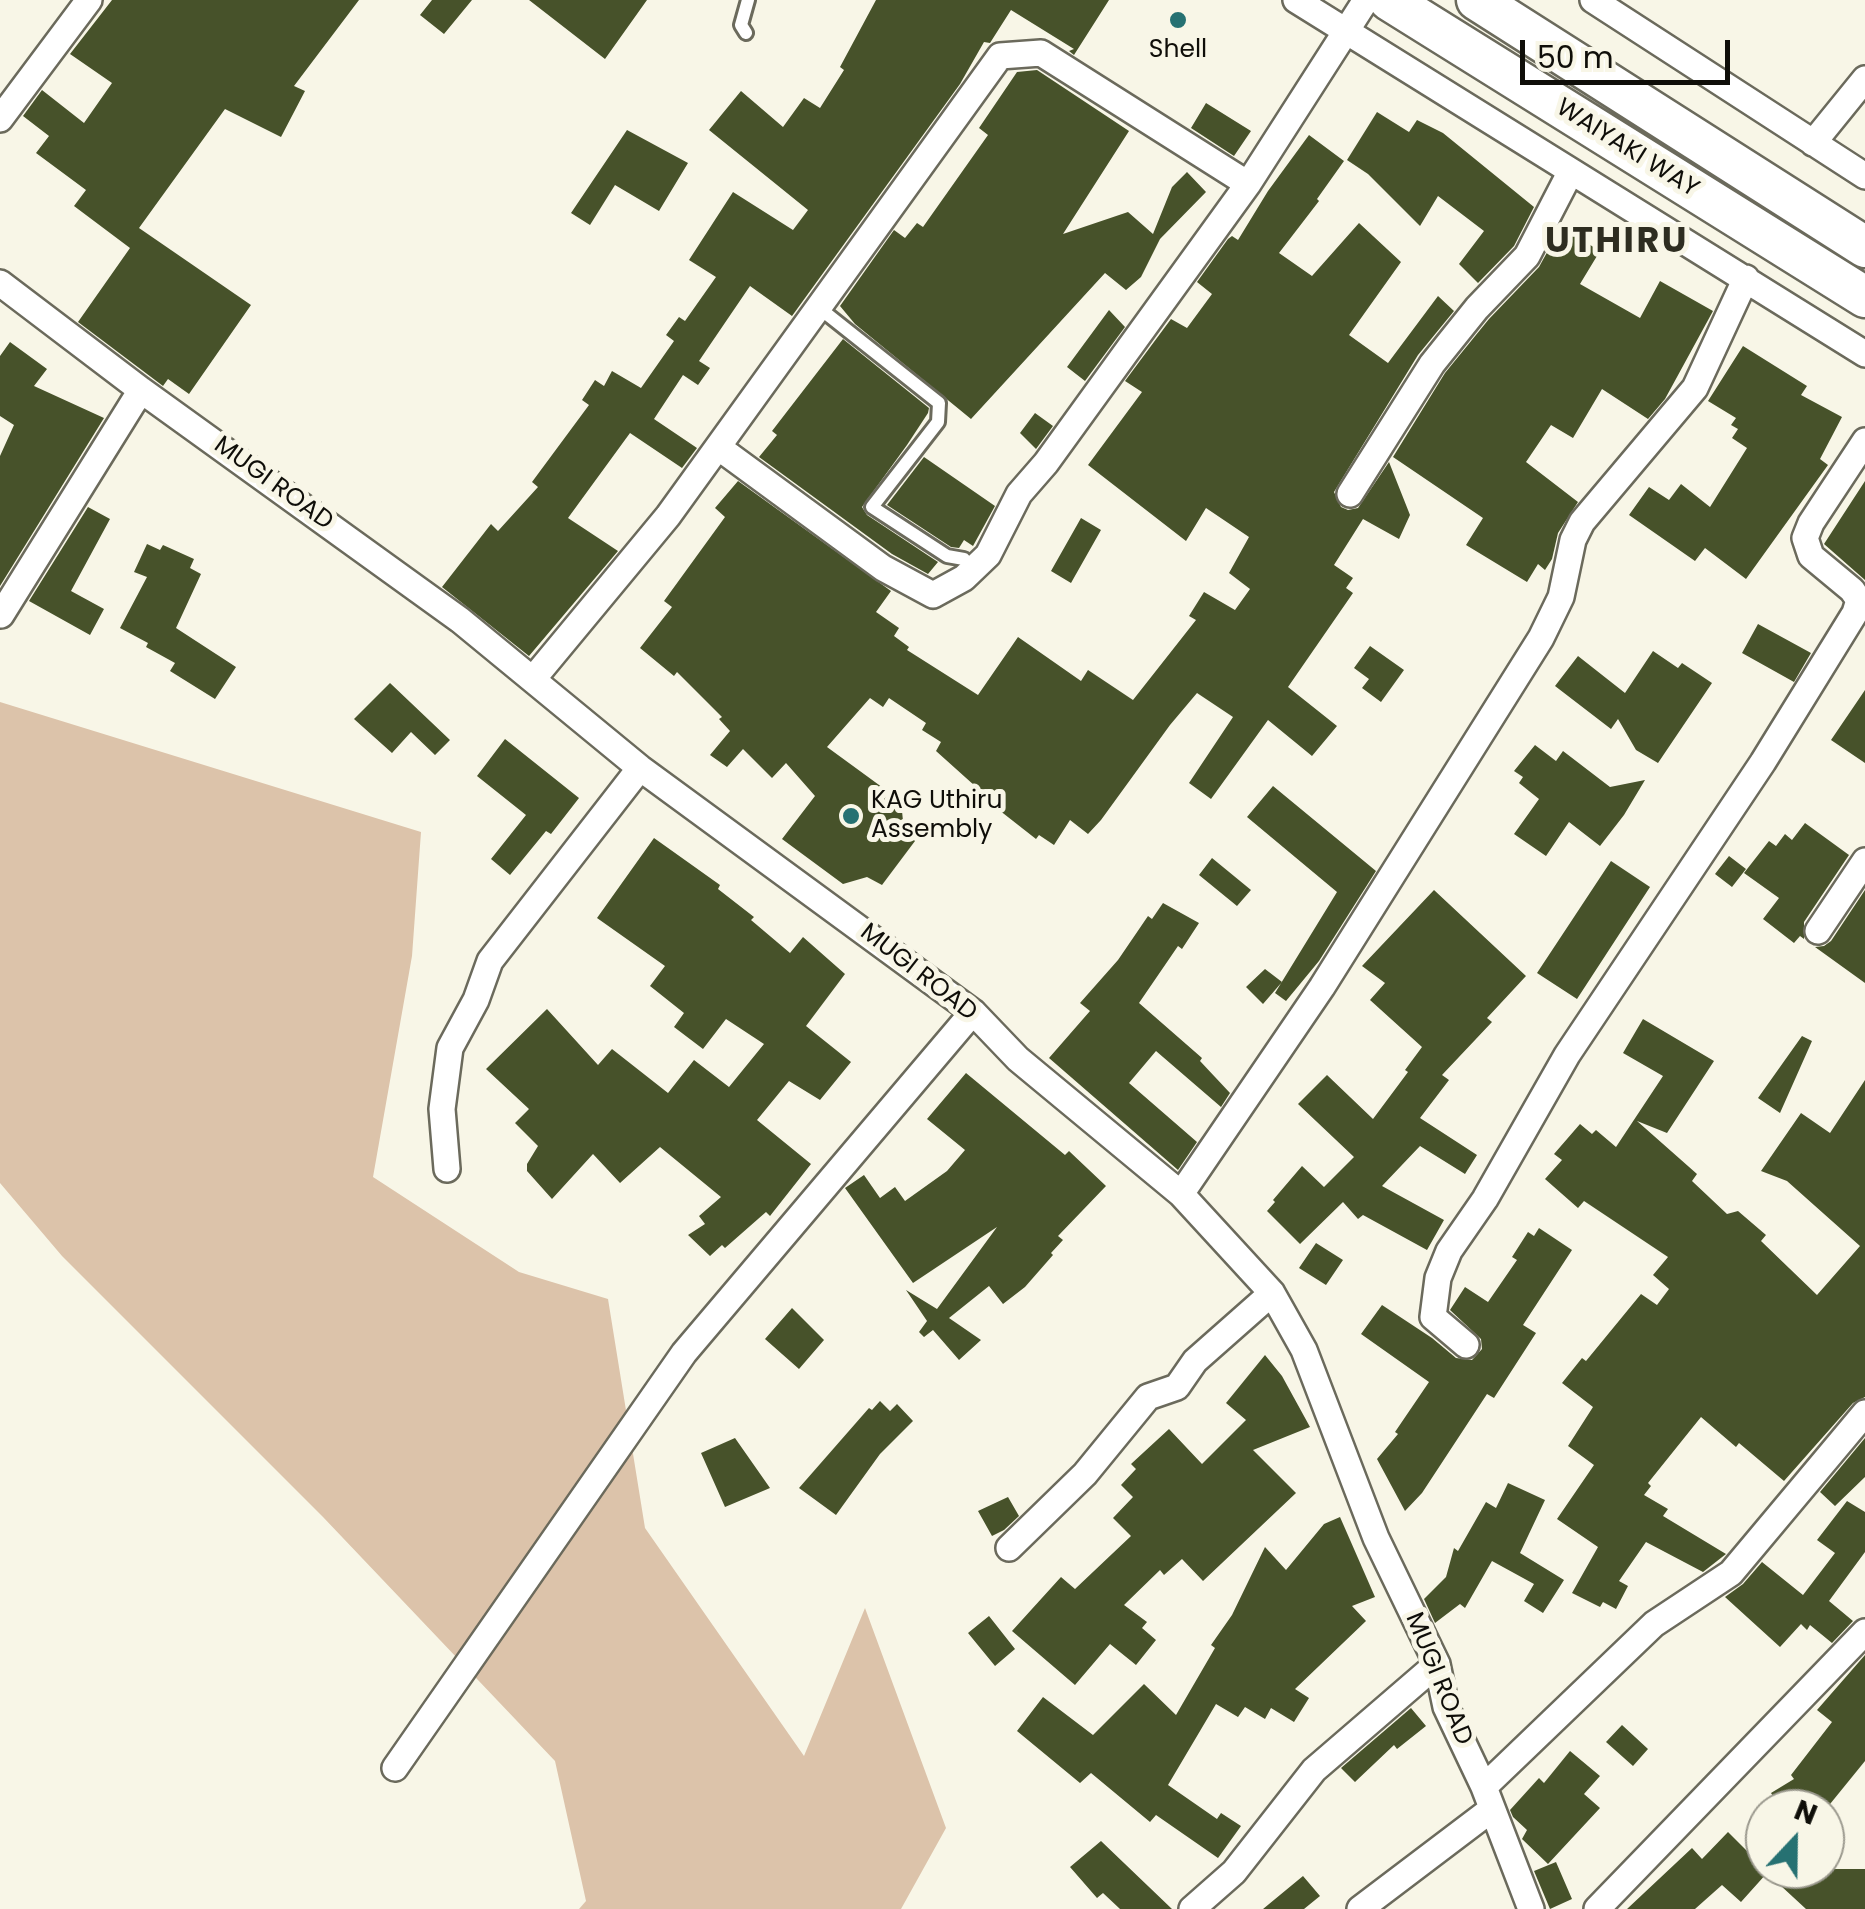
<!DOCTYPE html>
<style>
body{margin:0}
#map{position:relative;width:1865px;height:1909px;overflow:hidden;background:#f8f6e7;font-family:Poppins,sans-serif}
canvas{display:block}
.north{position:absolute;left:1745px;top:1789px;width:100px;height:100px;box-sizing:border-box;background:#f8f6e7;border:2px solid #9b998e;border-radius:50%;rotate:22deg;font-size:28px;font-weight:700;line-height:40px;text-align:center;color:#0f0e09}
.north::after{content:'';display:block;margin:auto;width:35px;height:45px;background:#267172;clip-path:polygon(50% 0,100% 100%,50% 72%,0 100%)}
.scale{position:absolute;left:1520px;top:40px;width:210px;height:45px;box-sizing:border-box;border:5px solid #0f0e09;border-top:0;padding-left:12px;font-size:30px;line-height:35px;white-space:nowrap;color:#0f0e09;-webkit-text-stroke:8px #f8f6e7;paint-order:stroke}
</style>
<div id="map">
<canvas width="1865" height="1909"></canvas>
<div class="north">N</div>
<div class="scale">50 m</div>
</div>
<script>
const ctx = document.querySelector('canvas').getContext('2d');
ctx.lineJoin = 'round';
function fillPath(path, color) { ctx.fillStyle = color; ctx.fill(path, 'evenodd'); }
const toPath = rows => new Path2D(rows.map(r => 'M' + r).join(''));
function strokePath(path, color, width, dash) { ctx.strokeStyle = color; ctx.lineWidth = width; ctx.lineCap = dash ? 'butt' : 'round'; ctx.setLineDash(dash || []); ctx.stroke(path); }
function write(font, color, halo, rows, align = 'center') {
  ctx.font = font + ' Poppins,sans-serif'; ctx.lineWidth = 10; ctx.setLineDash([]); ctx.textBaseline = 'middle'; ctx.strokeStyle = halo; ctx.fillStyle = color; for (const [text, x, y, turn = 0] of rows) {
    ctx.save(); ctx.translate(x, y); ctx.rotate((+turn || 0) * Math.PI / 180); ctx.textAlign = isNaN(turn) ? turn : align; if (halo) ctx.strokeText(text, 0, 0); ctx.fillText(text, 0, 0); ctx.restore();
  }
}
fillPath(toPath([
 [0,702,421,832,412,956,373,1177,519,1272,608,1299,645,1528,804,1756,865,1608,946,1828,901,1909,579,1909,586,1901,555,1761,323,1517,62,1256,0,1183]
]), '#dcc3aa');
fillPath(toPath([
 [112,0,359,0,294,86,305,91,281,137,225,109,139,228,251,305,189,394,168,379,163,386,78,322,130,248,74,206,86,190,36,153,49,136,23,116,42,90,84,123,112,83,70,54],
 [432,0,472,0,444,34,420,15],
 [529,0,647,0,605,59],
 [876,0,1109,0,1074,55,1069,51,1074,49,1011,10,990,43,984,42,960,84,792,316,750,286,699,361,710,368,698,385,683,375,654,419,697,448,682,468,630,433,568,518,618,551,529,656,442,587,491,524,498,531,538,487,532,482,589,405,582,400,595,380,604,386,612,371,641,388,674,341,666,335,679,317,685,321,716,277,689,260,733,192,793,230,808,210,709,130,741,91,783,127,804,98,820,108,844,70,840,67],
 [1037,70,1129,131,1063,234,1128,212,1153,234,1172,187,1187,172,1206,192,1160,239,1141,277,1126,290,1105,273,971,419,855,324,840,306,894,230,905,238,917,223,923,227,988,135,979,128,1017,72],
 [1206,103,1251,131,1234,156,1191,128],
 [1377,112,1409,132,1417,120,1443,133,1534,207,1514,246,1478,283,1459,264,1484,231,1438,196,1420,226,1368,174,1347,160],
 [627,130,688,163,659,211,615,185,590,225,571,213],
 [1309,135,1344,161,1317,199,1319,201,1279,253,1312,276,1359,223,1401,262,1349,335,1388,363,1438,296,1454,311,1418,355,1334,492,1341,507,1348,510,1358,508,1389,462,1410,515,1399,539,1363,519,1334,565,1353,578,1346,588,1353,593,1288,687,1337,726,1312,756,1268,720,1211,799,1189,783,1233,717,1197,693,1170,725,1101,820,1088,834,1070,820,1054,845,1039,835,1036,839,999,810,1004,804,975,786,936,751,941,742,922,730,926,723,889,698,883,707,870,698,827,747,901,801,904,831,915,841,882,885,867,877,843,884,782,839,815,796,786,763,772,778,743,749,727,767,710,755,730,731,719,719,722,717,677,672,674,676,640,648,672,607,664,601,725,517,715,508,738,481,891,591,876,612,899,628,894,636,909,647,907,650,978,695,1018,637,1081,681,1088,670,1133,700,1196,620,1189,616,1204,592,1235,610,1250,589,1229,573,1249,537,1206,508,1186,541,1088,465,1142,392,1125,381,1171,319,1187,328,1212,294,1197,282,1228,239,1232,236,1238,240,1268,191],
 [1561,227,1600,251,1580,284,1640,318,1660,281,1713,311,1665,399,1648,419,1602,389,1573,438,1551,425,1526,462,1578,502,1558,533,1552,559,1545,570,1538,564,1527,582,1466,545,1483,518,1393,457,1445,373,1489,319,1539,267],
 [1109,310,1125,327,1085,381,1067,367],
 [843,339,929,408,928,413,907,445,862,507,867,515,938,562,928,574,892,554,759,457,777,435,772,431],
 [10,342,47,369,34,386,104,418,0,586,0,456,14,425,0,416,0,356],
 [1743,346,1807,386,1801,395,1842,417,1820,459,1828,465,1746,579,1705,548,1695,561,1629,515,1649,487,1669,500,1681,484,1710,507,1747,448,1732,438,1738,429,1731,425,1736,418,1708,401],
 [1035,413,1053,426,1036,449,1020,433],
 [924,457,995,506,973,546,964,540,959,548,951,547,887,505],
 [1865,481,1865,580,1824,544],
 [88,507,110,519,71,591,104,609,90,635,29,601],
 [1081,518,1101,530,1071,583,1051,571],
 [147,544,160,550,163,545,194,559,190,568,201,574,176,628,236,667,215,699,170,671,175,663,146,647,148,643,120,628,147,577,134,572],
 [1758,624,1811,653,1794,682,1742,653],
 [1370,646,1404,670,1381,702,1362,688,1369,679,1354,668],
 [1653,651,1678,668,1682,663,1712,683,1658,763,1636,750,1618,719,1611,729,1555,686,1578,656,1625,693],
 [390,683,450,740,435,755,411,732,392,753,354,719],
 [1865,690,1865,763,1831,740],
 [505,739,579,798,551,834,546,831,510,875,491,859,526,815,477,776],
 [1535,745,1556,761,1563,751,1610,787,1645,780,1624,815,1600,846,1569,822,1546,856,1514,834,1539,799,1519,783,1523,777,1514,771],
 [1273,786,1376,871,1319,961,1286,1001,1275,993,1337,892,1247,817],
 [1805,823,1849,855,1804,922,1804,939,1800,936,1794,943,1763,919,1779,898,1744,873,1769,841,1776,846,1785,834,1792,840],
 [654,838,720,885,718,889,754,917,751,920,790,953,803,937,845,974,806,1026,851,1062,820,1100,789,1081,757,1120,811,1164,770,1216,766,1212,725,1248,722,1245,710,1256,688,1235,705,1224,699,1216,721,1197,660,1147,620,1183,593,1154,552,1199,527,1171,527,1164,538,1146,515,1123,529,1109,486,1069,547,1009,598,1065,612,1049,668,1093,694,1060,729,1087,764,1044,726,1019,703,1049,674,1027,684,1013,650,986,665,966,597,918],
 [1729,856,1746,869,1732,887,1715,874],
 [1212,858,1251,890,1237,906,1199,875],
 [1611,861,1650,887,1577,999,1537,973],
 [1434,890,1526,976,1487,1018,1492,1022,1442,1075,1449,1080,1420,1118,1477,1155,1465,1174,1420,1146,1382,1186,1444,1220,1427,1250,1363,1215,1358,1219,1343,1202,1300,1244,1267,1211,1275,1202,1273,1200,1302,1166,1324,1187,1354,1157,1298,1104,1327,1075,1373,1119,1408,1072,1405,1070,1422,1047,1370,1000,1385,983,1362,966],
 [1865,890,1865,983,1815,947,1824,946,1831,941],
 [1163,903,1199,923,1182,949,1178,946,1139,1003,1202,1058,1200,1061,1230,1093,1221,1107,1156,1051,1129,1083,1197,1142,1178,1170,1049,1058,1090,1011,1080,1003,1118,960,1148,916,1152,919],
 [1265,969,1282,982,1263,1004,1246,987],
 [1643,1019,1714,1061,1667,1133,1637,1121,1697,1174,1692,1181,1727,1214,1738,1211,1766,1235,1761,1241,1817,1295,1860,1246,1787,1181,1761,1171,1801,1113,1830,1133,1865,1080,1865,1397,1853,1403,1784,1481,1739,1443,1736,1447,1701,1417,1648,1483,1651,1486,1644,1495,1668,1509,1663,1516,1726,1554,1703,1572,1646,1542,1619,1581,1628,1586,1616,1609,1603,1602,1600,1607,1572,1593,1598,1547,1557,1519,1594,1465,1568,1446,1593,1407,1562,1383,1582,1358,1586,1361,1641,1294,1657,1305,1669,1289,1653,1275,1668,1257,1584,1201,1578,1208,1545,1179,1562,1160,1554,1154,1580,1124,1592,1134,1596,1130,1616,1147,1663,1076,1623,1053],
 [1802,1036,1812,1041,1780,1113,1758,1098],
 [966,1073,1065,1155,1069,1151,1106,1186,1058,1236,1063,1240,1051,1253,1053,1255,1025,1287,1003,1304,989,1286,949,1318,981,1340,959,1360,933,1330,924,1337,919,1332,927,1321,906,1290,937,1309,997,1227,913,1283,845,1188,864,1175,880,1198,895,1187,905,1201,947,1171,965,1150,927,1119],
 [1539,1228,1572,1250,1523,1325,1536,1333,1494,1398,1487,1394,1422,1493,1405,1511,1377,1459,1398,1434,1395,1432,1429,1382,1361,1334,1382,1305,1432,1338,1456,1358,1472,1360,1482,1349,1481,1339,1450,1310,1465,1287,1488,1302,1517,1260,1512,1257,1528,1232,1534,1236],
 [1316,1243,1343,1260,1326,1285,1299,1268],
 [792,1308,824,1340,799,1369,765,1339],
 [1265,1355,1282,1376,1310,1427,1253,1450,1296,1493,1203,1581,1182,1559,1164,1575,1160,1570,1124,1605,1147,1622,1142,1628,1156,1640,1136,1665,1110,1644,1075,1685,1012,1631,1061,1577,1075,1589,1131,1536,1113,1518,1133,1497,1121,1485,1136,1469,1131,1464,1169,1429,1202,1464,1246,1420,1226,1403],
 [880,1401,890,1411,897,1404,913,1421,880,1454,836,1515,799,1488,869,1408,872,1410],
 [735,1438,770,1488,725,1507,701,1453],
 [1865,1438,1865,1477,1835,1506,1820,1492],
 [1508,1483,1545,1500,1520,1553,1564,1580,1543,1613,1524,1601,1534,1584,1492,1561,1465,1608,1460,1604,1435,1623,1424,1599,1446,1577,1454,1548,1458,1551,1486,1502,1496,1508],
 [1008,1497,1019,1516,1004,1530,992,1536,978,1511],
 [1847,1501,1865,1512,1865,1552,1829,1601,1853,1621,1832,1643,1810,1625,1807,1630,1801,1624,1780,1647,1725,1597,1743,1584,1762,1562,1803,1595,1835,1553,1817,1540],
 [1340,1517,1375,1597,1352,1606,1366,1621,1295,1689,1309,1698,1294,1722,1271,1708,1265,1719,1245,1707,1238,1717,1216,1704,1168,1785,1217,1819,1221,1813,1241,1826,1218,1858,1156,1815,1150,1822,1091,1773,1080,1783,1017,1731,1043,1697,1093,1735,1144,1684,1176,1715,1215,1648,1211,1645,1232,1615,1265,1547,1286,1570,1324,1524],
 [989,1616,1015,1649,995,1666,968,1633],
 [1865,1655,1865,1761,1826,1809,1781,1809,1771,1793,1794,1779,1791,1775,1832,1722,1817,1710],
 [1411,1708,1426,1726,1397,1749,1394,1745,1355,1782,1341,1768],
 [1622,1725,1648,1749,1633,1766,1606,1742],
 [1570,1751,1600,1776,1584,1794,1600,1808,1548,1864,1522,1839,1527,1830,1513,1817,1510,1810,1539,1778,1544,1783],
 [1728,1832,1765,1869,1865,1869,1865,1909,1806,1909,1767,1873,1741,1902,1722,1885,1695,1909,1627,1909,1692,1848,1702,1859],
 [1101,1841,1172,1909,1120,1909,1103,1893,1097,1898,1070,1867],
 [1556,1862,1572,1899,1550,1909,1534,1871],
 [1303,1876,1320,1896,1304,1909,1263,1909]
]), '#47522a');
const service = toPath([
 [746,33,741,25,748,0],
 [818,307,939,403,938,422,872,507,947,556,964,559]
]);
const minor = toPath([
 [1296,0,1865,354],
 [1593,0,1865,176],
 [0,119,89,0],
 [1813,143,1865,79],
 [0,283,141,390,460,620,640,768,973,1012,1018,1059,1181,1194,1272,1293,1304,1350,1376,1538,1437,1664,1446,1707,1484,1787,1531,1909],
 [718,447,883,568,933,595,964,578,988,555,1019,494,1046,463,1248,184,1366,0],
 [1350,494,1432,364,1477,308,1527,256,1571,171],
 [1,615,141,390],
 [533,679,668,516,1000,56,1041,53,1248,184],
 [1818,931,1865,861],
 [447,1169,442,1109,450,1048,476,1000,490,961,640,768],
 [1181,1194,1322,987,1541,638,1561,597,1573,540,1582,522,1695,388,1746,278],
 [1466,1345,1433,1317,1438,1278,1449,1251,1485,1199,1567,1055,1763,762,1855,613,1859,600,1852,590,1811,556,1805,538,1811,523,1865,441],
 [1009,1548,1085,1474,1148,1397,1177,1387,1195,1361,1272,1293],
 [395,1768,684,1353,973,1012],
 [1484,1787,1654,1624,1731,1573,1865,1413],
 [1192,1909,1234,1872,1314,1770,1437,1664],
 [1360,1909,1492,1809],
 [1597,1909,1865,1632]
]);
const trunk = toPath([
 [1389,0,1865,297],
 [1477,0,1865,247]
]);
strokePath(service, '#6b6a5c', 18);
strokePath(minor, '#6b6a5c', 30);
strokePath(trunk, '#6b6a5c', 45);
strokePath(service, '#fff', 12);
strokePath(minor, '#fff', 25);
strokePath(trunk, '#fff', 40);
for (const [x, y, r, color] of [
 [1178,20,10,"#267172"],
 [851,816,10,"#267172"]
]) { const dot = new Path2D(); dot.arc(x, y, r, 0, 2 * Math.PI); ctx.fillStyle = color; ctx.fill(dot); strokePath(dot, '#f8f6e7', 4); }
write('25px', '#0f0e09', '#f8f6e7', [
 ["Shell",1178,51],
 ["KAG Uthiru",871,802,"left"],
 ["Assembly",871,831,"left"]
]);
write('25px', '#0f0e09', '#f8f6e7', [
 ["WAIYAKI WAY",1627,149,32],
 ["MUGI ROAD",273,484,36],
 ["MUGI ROAD",918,973,38],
 ["MUGI ROAD",1438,1679,68]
]);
ctx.letterSpacing = '2.5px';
write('bold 35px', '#2e2d21', '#f8f6e7', [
 ["UTHIRU",1617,243]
]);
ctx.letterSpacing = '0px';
</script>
